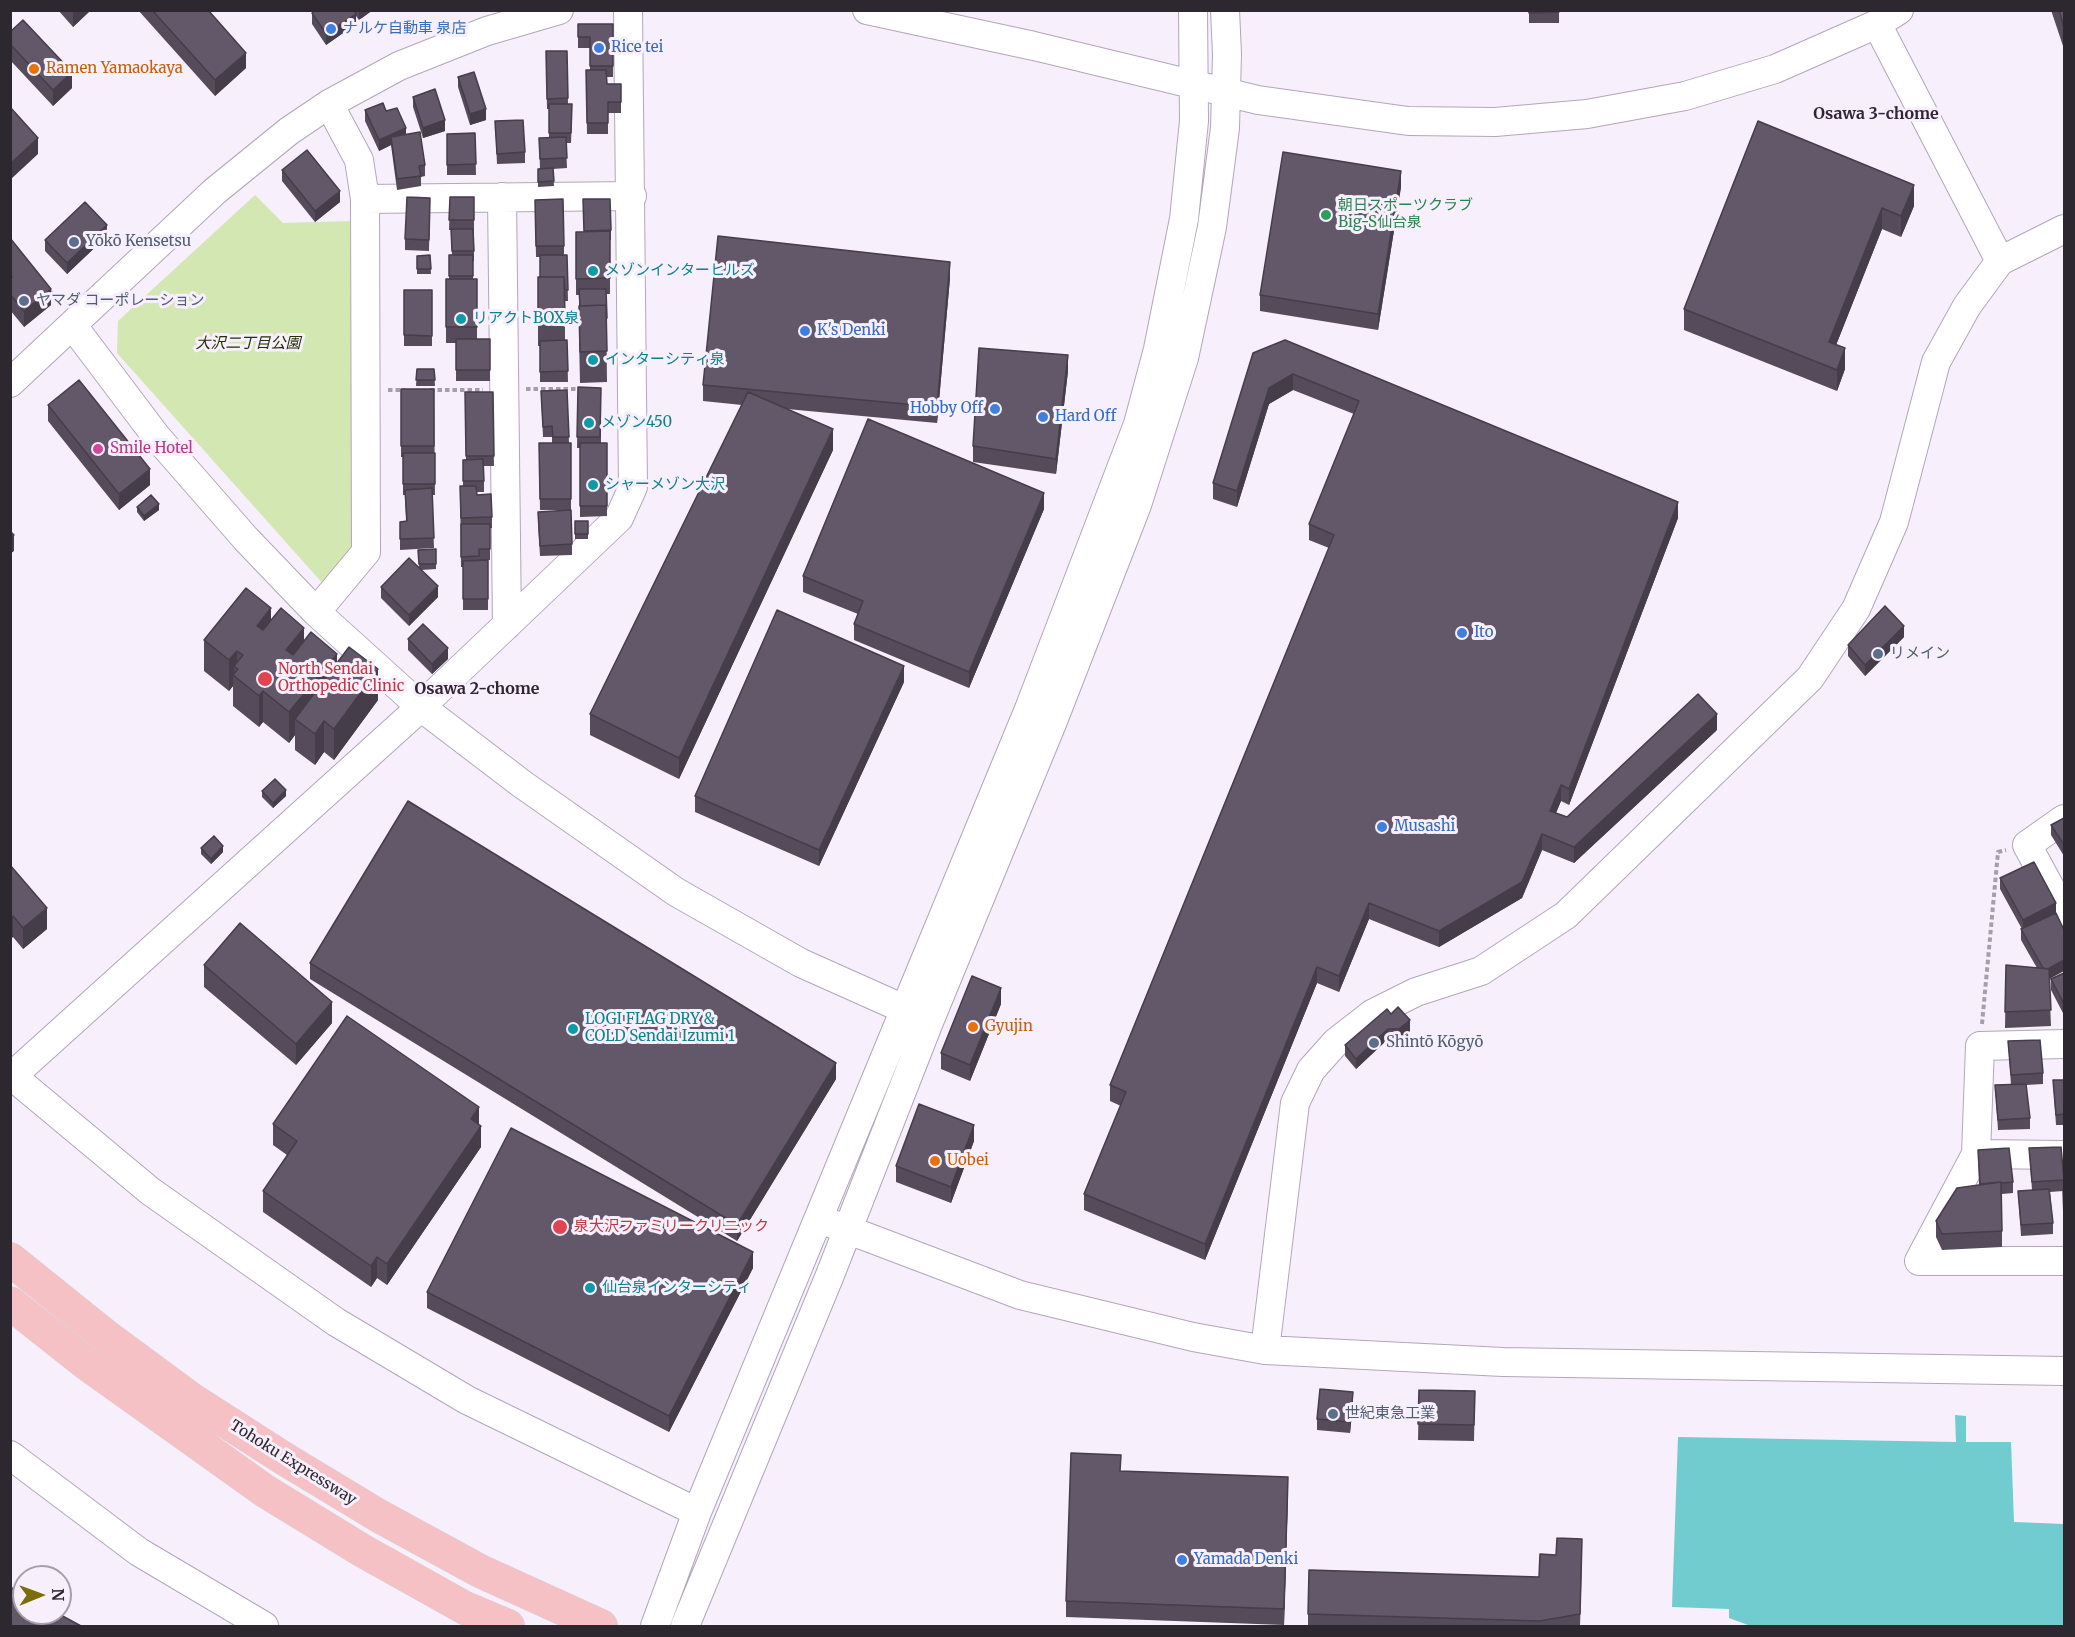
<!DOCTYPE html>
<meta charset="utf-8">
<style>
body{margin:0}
#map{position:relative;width:2075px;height:1637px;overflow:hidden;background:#f7effc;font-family:Merriweather,serif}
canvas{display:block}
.frame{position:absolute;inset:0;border:12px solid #2d2830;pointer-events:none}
.north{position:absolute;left:12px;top:1565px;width:60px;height:60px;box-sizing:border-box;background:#f7effc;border:2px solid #a69faa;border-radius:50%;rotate:89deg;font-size:16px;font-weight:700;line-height:24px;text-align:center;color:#2d2830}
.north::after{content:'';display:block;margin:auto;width:21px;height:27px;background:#7b6d09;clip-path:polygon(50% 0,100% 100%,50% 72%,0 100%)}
</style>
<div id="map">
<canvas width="2075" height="1637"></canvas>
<div class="frame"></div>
<div class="north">N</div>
</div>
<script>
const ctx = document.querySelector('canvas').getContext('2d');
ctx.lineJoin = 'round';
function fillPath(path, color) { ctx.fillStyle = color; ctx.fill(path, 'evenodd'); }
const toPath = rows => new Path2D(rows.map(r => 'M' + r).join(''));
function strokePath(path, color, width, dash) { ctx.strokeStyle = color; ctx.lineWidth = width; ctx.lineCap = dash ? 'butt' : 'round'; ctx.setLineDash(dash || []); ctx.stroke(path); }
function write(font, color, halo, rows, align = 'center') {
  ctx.font = font + ' Merriweather,"Noto Sans JP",serif'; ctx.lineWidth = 6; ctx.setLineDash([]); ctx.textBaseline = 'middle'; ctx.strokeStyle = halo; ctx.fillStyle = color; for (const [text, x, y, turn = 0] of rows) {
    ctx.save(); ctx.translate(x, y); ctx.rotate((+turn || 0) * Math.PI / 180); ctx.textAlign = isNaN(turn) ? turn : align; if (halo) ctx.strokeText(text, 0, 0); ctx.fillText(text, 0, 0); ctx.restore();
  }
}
fillPath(toPath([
 [255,195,283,223,350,221,355,556,325,586,117,353,118,321]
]), '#d3e7b2');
fillPath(toPath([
 [1955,1415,1966,1416,1966,1442,2011,1442,2014,1522,2064,1524,2064,1626,1773,1626,1748,1625,1729,1618,1729,1609,1672,1607,1678,1437,1956,1442]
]), '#71cccf');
const minor = toPath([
 [628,10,633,487,619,518,411,716,12,1076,150,1191,336,1322,467,1400,697,1512],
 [867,10,1034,46,1258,100,1408,121,1495,122,1587,114,1685,96,1775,69,1877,24,1899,10],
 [1877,24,2000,261],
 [502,197,507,625],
 [365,199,632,196],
 [73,326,156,436,246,539,316,612,421,707,522,784,676,892,801,963,904,1009],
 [10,383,215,191,289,131,329,104,399,66,487,31,559,10],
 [316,612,366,552,365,199,359,160,329,104],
 [2064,819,2027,845,2064,913],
 [2064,1044,1980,1046,1976,1154,1919,1261,2064,1261],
 [1976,1154,2064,1155],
 [830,1223,1020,1295,1193,1337,1265,1350,1503,1362,2064,1371],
 [1265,1350,1295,1103,1311,1070,1336,1042,1372,1014,1416,992,1481,971,1566,915,1810,678,1856,609,1894,522,1936,362,1967,306,2000,261,2064,229],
 [10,1455,139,1552,264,1626],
 [655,1626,697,1512,1029,709,1138,424,1158,349,1184,219,1194,121,1193,10],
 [685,1626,830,1275,929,1022,1053,721,1137,505,1184,358,1212,227,1225,128,1227,54,1225,10]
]);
const highway = toPath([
 [10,1259,107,1337,191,1399,283,1458,379,1516,480,1571,601,1626],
 [10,1303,87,1364,265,1491,363,1551,465,1608,508,1626]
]);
strokePath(minor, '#b3a6bb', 30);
strokePath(highway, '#d5d4d6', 34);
strokePath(toPath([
 [49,290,61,305],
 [526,389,582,389],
 [388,390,405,390],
 [430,390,483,390],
 [1982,1024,1998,852,2006,850]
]), '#a59faa', 4, [4.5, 3]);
strokePath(minor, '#fff', 28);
strokePath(highway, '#f6c1c5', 33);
fillPath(toPath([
 [58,10,91,10,73,27],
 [138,10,208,10,246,68,215,96],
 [316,10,373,10,359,20,356,16,356,24,326,45,312,24,312,13],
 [1529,10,1559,10,1559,23,1529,23],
 [2051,10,2064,10,2064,49],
 [578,24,613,24,613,77,606,77,607,84,621,84,621,113,608,113,608,134,587,134,586,70,590,70,590,48,578,48],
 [10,32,72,88,53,106,10,60],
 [546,51,567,51,568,104,572,115,571,143,566,143,567,168,553,169,554,186,538,187,538,169,540,169,539,138,549,138,549,109,547,109],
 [458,77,486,120,470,125,458,87],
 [413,97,445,131,423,138,413,107],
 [365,110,386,111,406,134,425,165,425,176,421,177,421,186,397,190,391,145,379,151,365,121],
 [495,121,525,152,525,163,497,164],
 [1758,121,1914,206,1901,237,1882,229,1836,345,1845,369,1837,391,1684,330,1684,309],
 [475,133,476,175,447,175,447,134],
 [282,170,340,202,315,222,282,181],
 [1401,187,1378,330,1260,311,1260,295],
 [450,197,474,197,474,261,473,261,473,279,477,279,477,339,490,339,490,381,456,381,456,343,446,343,446,279,449,279,449,255,452,255,451,230,449,230],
 [430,198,429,251,405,250,405,239],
 [583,199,611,230,611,240,610,240,610,294,606,294,607,382,580,383,579,337,579,295,576,295,576,232,584,232],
 [535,200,564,246,564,255,567,255,568,301,565,301,565,340,567,340,568,382,540,382,540,346,538,346,538,277,540,277,540,257,536,257],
 [107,236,67,274,45,251,45,240],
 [10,238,51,305,24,327,10,310],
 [430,255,431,274,417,274,417,256],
 [950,278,937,423,787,409,833,450,679,779,590,735,590,714,742,405,703,401,703,385],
 [404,290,432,290,432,346,404,346],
 [1253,353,1678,518,1569,805,1561,801,1556,813,1567,817,1717,730,1574,863,1542,850,1522,898,1439,947,1369,919,1339,992,1317,983,1205,1260,1084,1210,1084,1194,1121,1106,1110,1101,1110,1085,1329,548,1309,540,1309,524,1354,414,1293,390,1269,404,1237,507,1213,499,1213,483],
 [417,369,434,369,435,386,416,386],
 [1068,371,1056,474,973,462,973,446],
 [578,387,601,388,601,443,607,443,607,516,580,517,580,448,577,448],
 [401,389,434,389,435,495,432,495,434,548,400,550,400,522,406,521,405,495,403,495,403,457,401,457],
 [567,390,569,443,571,443,571,510,540,510,539,443,552,443,552,437,543,437,541,391],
 [465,392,493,392,494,466,484,466,484,492,477,492,477,495,492,517,492,528,490,528,490,560,479,560,488,560,488,610,463,610,463,567,461,567,460,486,463,486,463,460,466,460],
 [48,405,150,485,119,510,48,421],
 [137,507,159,510,144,521,137,512],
 [1044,509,969,688,854,640,854,624,858,614,803,592,803,576],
 [575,521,588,521,588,539,575,539],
 [538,522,572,544,572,555,540,556],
 [436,549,436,569,421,570,438,597,409,626,381,598,381,587,419,567,418,550],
 [271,620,304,640,337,663,378,700,334,760,324,752,315,765,295,750,295,735,289,743,263,722,259,727,233,706,233,686,229,691,204,671,204,640],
 [1904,637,1865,676,1848,656,1848,645],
 [408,639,448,659,432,674,408,650],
 [904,682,819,866,695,812,695,796],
 [262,791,286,796,273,808,262,797],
 [2064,818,2064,856,2051,835,2051,825],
 [201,848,223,852,211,864,201,854],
 [2034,862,2049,979,2051,1026,2005,1028,2006,965,2037,968,2021,940,2021,929,2022,929,2000,889,2000,878],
 [10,865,47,929,23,949,13,937,10,939],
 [310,963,836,1079,737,1241,310,979],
 [204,965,332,1023,296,1065,204,987],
 [2064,973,2064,1015,2051,990,2051,979],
 [1001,1004,970,1081,941,1069,941,1053],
 [1391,1014,1410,1031,1399,1040,1388,1039,1356,1069,1345,1056,1345,1045],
 [2008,1041,2043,1073,2043,1084,2026,1085,2030,1118,2030,1129,1998,1130,1995,1085,2011,1085],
 [2053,1080,2064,1080,2064,1125,2056,1125],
 [273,1124,479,1125,481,1147,387,1285,377,1278,371,1287,263,1212,263,1191,287,1155,273,1145],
 [974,1141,951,1203,896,1182,896,1166],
 [2029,1148,2064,1180,2064,1229,2063,1191,2050,1192,2053,1223,2053,1234,2021,1236,2018,1191,2032,1190],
 [1978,1150,2013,1182,2013,1193,2002,1194,2002,1247,1942,1250,1936,1237,1936,1221,1979,1185],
 [753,1268,669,1432,427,1308,427,1292],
 [1419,1390,1475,1391,1474,1441,1418,1440],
 [1353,1403,1350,1433,1317,1430,1317,1419],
 [1288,1493,1284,1625,1066,1617,1066,1601],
 [1582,1560,1580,1626,1308,1626,1308,1614,1539,1577]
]), '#554b5b');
fillPath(toPath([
 [74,10,91,10,73,27,73,11],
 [359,10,373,10,359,20],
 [356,14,356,24,326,45,326,34],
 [246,53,246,68,215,96,215,80],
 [72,72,72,88,53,106,53,90],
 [486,109,486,120,470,125,470,114],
 [445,120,445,131,423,138,423,128],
 [406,128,406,139,391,137,391,145,379,151,379,140],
 [38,138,38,154,10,180,10,164],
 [1401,171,1401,187,1378,330,1378,314],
 [1914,185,1914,206,1901,237,1901,216],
 [340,191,340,202,315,222,315,211],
 [1882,208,1882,229,1829,363,1829,342],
 [107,225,107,236,67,274,67,263],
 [950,262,950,278,937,423,937,407],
 [51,289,51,305,24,327,24,311],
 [1845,348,1845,369,1837,391,1837,370],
 [1068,355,1068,371,1056,474,1056,459],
 [1293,374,1293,390,1269,404,1237,507,1237,491,1269,388],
 [833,429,833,450,679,779,679,758],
 [150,469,150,485,119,510,119,494],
 [1044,493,1044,509,969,688,969,672],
 [1678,502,1678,518,1569,805,1569,789],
 [159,504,159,510,144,521,144,516],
 [14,535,14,551,10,554,10,538],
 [438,586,438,597,409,626,409,615],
 [271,608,271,639,257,626],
 [1904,626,1904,637,1865,676,1865,665],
 [304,628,304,659,286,681,286,650],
 [448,648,448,659,432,674,432,664],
 [237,651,237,667,234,666,234,676,233,675,233,686,229,691,229,660],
 [337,654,337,685,295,719,295,735,289,743,289,712],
 [904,666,904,682,819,866,819,850],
 [378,669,378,700,334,760,334,729],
 [263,691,263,722,259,727,259,696],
 [1717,714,1717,730,1574,863,1574,847],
 [324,721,324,752,315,765,315,734],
 [1561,785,1561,801,1550,827,1550,811],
 [286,790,286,796,273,808,273,803],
 [1542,834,1542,850,1522,898,1439,947,1439,931],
 [223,846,223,852,211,864,211,859],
 [1369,903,1369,919,1339,992,1339,976],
 [2056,903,2056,913,2023,931,2023,920],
 [47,908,47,929,23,949,23,928],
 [13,916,13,937,10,939,10,918],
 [2064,960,2064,971,2044,982,2044,971],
 [1317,967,1317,983,1205,1260,1205,1244],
 [1001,988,1001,1004,970,1081,970,1065],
 [332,1002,332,1023,296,1065,296,1044],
 [1410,1020,1410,1031,1399,1040,1399,1029],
 [1388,1029,1388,1039,1356,1069,1356,1059],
 [836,1063,836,1079,737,1241,737,1225],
 [479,1107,479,1129,471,1119],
 [974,1125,974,1141,951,1203,951,1187],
 [481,1126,481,1147,387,1285,387,1264],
 [753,1252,753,1268,669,1432,669,1416],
 [377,1257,377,1278,371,1287,371,1266],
 [1353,1392,1353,1403,1350,1433,1350,1422],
 [1288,1477,1288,1493,1284,1625,1284,1609]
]), '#453d4a');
const building = toPath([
 [152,10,208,10,246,53,215,80,152,10],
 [316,10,354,10,356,14,326,34,312,13,316,10],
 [1529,10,1559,10,1559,12,1529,13,1529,10],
 [2059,10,2064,10,2064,28,2059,10],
 [23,20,72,72,53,90,10,44,10,32,23,20],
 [578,24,613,24,613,66,590,66,590,37,578,37,578,24],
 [546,51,567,51,568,98,547,99,546,51],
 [586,70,606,70,607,84,621,84,621,102,608,102,608,123,587,123,586,70],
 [474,72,486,109,470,114,458,77,474,72],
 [435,89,445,120,423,128,413,97,435,89],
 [383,103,386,111,397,108,406,128,379,140,365,110,383,103],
 [549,104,572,104,571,133,549,133,549,104],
 [10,107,38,138,10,164,10,107],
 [523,120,525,152,497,154,495,121,523,120],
 [1758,121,1914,185,1901,216,1882,208,1829,342,1845,348,1837,370,1684,309,1758,121],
 [420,132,425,165,419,166,421,176,397,179,391,137,420,132],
 [475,133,476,164,447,165,447,134,475,133],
 [566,137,567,158,540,159,539,138,566,137],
 [307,150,340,191,315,211,282,170,307,150],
 [1283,152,1401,171,1378,314,1260,295,1283,152],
 [553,168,554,181,538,182,538,169,553,168],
 [407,197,430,198,429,240,405,239,407,197],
 [450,197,474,197,474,220,449,220,450,197],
 [563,199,564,246,536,246,535,200,563,199],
 [583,199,610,199,611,230,584,231,583,199],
 [85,202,107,225,67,263,45,240,85,202],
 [451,229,473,229,474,251,452,251,451,229],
 [610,231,610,278,576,279,576,232,610,231],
 [718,236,950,262,937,407,703,385,718,236],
 [10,238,51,289,24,311,10,294,10,278,12,277,10,275,10,238],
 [430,255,431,269,417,269,417,256,430,255],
 [449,255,473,255,473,276,449,276,449,255],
 [540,255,567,255,568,290,565,290,564,277,540,277,540,255],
 [538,277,564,277,565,315,538,315,538,277],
 [446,279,477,279,477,327,446,327,446,279],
 [579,289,606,289,607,318,606,305,580,306,579,289],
 [404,290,432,290,432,336,404,335,404,290],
 [606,305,607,351,580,352,579,306,606,305],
 [456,339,490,339,490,370,456,370,456,339],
 [567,340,568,371,540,372,540,341,567,340],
 [1285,340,1678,502,1569,789,1561,785,1550,811,1567,817,1698,694,1717,714,1574,847,1542,834,1522,882,1439,931,1369,903,1339,976,1317,967,1205,1244,1084,1194,1126,1092,1110,1085,1334,535,1309,524,1359,401,1293,374,1269,388,1237,491,1213,483,1253,353,1285,340],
 [979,348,1068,355,1056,459,973,446,979,348],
 [417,369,434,369,435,380,416,380,417,369],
 [79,380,150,469,119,494,48,405,79,380],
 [578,387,601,388,600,437,577,437,578,387],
 [401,389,434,389,434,446,401,446,401,389],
 [567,390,569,437,553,437,552,426,543,427,541,391,567,390],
 [465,392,493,392,494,456,466,456,465,392],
 [748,392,833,429,679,758,590,714,748,392],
 [868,419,1044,493,969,672,854,624,863,601,803,576,868,419],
 [539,443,571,443,571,499,540,499,539,443],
 [580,443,607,443,607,506,580,506,580,443],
 [403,453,435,453,435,484,403,484,403,453],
 [483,459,484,481,463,481,463,460,483,459],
 [460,486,476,486,477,495,491,494,492,517,461,518,460,486],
 [432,488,434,538,400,539,400,522,407,521,405,490,432,488],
 [151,495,159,504,144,516,137,507,151,495],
 [571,510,572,544,540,546,538,512,571,510],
 [575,521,588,521,588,534,575,534,575,521],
 [461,524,490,524,490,549,479,549,479,556,461,557,461,524],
 [10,531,14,535,10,538,10,531],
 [436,549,436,564,419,564,418,550,436,549],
 [409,558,438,586,409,615,381,587,409,558],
 [488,560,488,599,463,599,463,561,488,560],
 [246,588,271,608,257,626,263,630,281,608,304,628,286,650,293,655,311,632,337,654,289,712,263,691,259,696,233,675,238,669,234,666,243,655,237,651,229,660,204,640,246,588],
 [1885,606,1904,626,1865,665,1848,645,1885,606],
 [777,610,904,666,819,850,695,796,777,610],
 [423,624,448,648,432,664,408,639,423,624],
 [349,647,378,669,334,729,324,721,315,734,295,719,349,647],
 [275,779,286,790,273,803,262,791,275,779],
 [408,801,836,1063,737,1225,310,963,408,801],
 [2064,818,2064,845,2051,825,2064,818],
 [214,836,223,846,211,859,201,848,214,836],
 [2034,862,2056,903,2023,920,2000,878,2034,862],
 [10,865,47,908,23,928,13,916,10,918,10,865],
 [2056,913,2064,930,2064,960,2048,969,2043,968,2021,929,2056,913],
 [240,923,332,1002,296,1044,204,965,240,923],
 [2006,965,2049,969,2051,1010,2005,1012,2006,965],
 [2064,973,2064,1004,2051,979,2064,973],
 [972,976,1001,988,970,1065,941,1053,972,976],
 [1398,1007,1410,1020,1399,1029,1388,1029,1356,1059,1345,1045,1387,1009,1391,1014,1398,1007],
 [347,1016,479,1107,471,1119,481,1126,387,1264,377,1257,371,1266,263,1191,297,1141,273,1124,347,1016],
 [2040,1040,2043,1073,2011,1075,2008,1041,2040,1040],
 [2053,1080,2064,1080,2064,1114,2056,1115,2053,1080],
 [2026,1084,2030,1118,1998,1120,1995,1085,2026,1084],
 [919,1104,974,1125,951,1187,896,1166,919,1104],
 [511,1128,753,1252,669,1416,427,1292,511,1128],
 [2061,1147,2064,1180,2032,1182,2029,1148,2061,1147],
 [2009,1148,2013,1182,2001,1183,2001,1182,1980,1184,1978,1150,2009,1148],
 [2001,1182,2002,1231,1942,1234,1936,1221,1957,1188,2001,1182],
 [2049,1189,2053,1223,2021,1225,2018,1191,2049,1189],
 [2063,1190,2064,1190,2064,1218,2063,1190],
 [1320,1389,1353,1392,1350,1422,1317,1419,1320,1389],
 [1419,1390,1475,1391,1474,1425,1418,1424,1419,1390],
 [1071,1453,1121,1455,1120,1471,1288,1477,1284,1609,1066,1601,1071,1453],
 [1557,1538,1582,1539,1580,1614,1540,1621,1308,1614,1309,1570,1539,1577,1540,1554,1556,1555,1557,1538],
 [10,1587,24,1595,24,1613,57,1613,81,1626,10,1626,10,1587]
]);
fillPath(building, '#63576a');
strokePath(building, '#453d4a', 1.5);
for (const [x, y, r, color] of [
 [331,29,6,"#3f7fe0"],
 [599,48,6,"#3f7fe0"],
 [34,69,6,"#e8710a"],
 [1326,215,6,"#2e9e5b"],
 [74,242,6,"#5c6f8a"],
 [593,271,6,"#0f9aa8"],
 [24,301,6,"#5c6f8a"],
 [461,319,6,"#0f9aa8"],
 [805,331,6,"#3f7fe0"],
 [593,360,6,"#0f9aa8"],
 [995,409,6,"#3f7fe0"],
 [1043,417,6,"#3f7fe0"],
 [589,423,6,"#0f9aa8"],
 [98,449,6,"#d1479c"],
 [593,485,6,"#0f9aa8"],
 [1462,633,6,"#3f7fe0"],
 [1878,654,6,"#5c6f8a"],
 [265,679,8,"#e0444e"],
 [1382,827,6,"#3f7fe0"],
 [973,1027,6,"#e8710a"],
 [573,1029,6,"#0f9aa8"],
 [1374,1043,6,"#5c6f8a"],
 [935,1161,6,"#e8710a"],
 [560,1227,8,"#e0444e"],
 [590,1288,6,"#0f9aa8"],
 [1333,1414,6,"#5c6f8a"],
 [1182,1560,6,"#3f7fe0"]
]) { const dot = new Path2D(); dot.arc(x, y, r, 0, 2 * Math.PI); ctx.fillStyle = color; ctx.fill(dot); strokePath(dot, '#f7effc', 2); }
write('15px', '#366cbe', '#f7effc', [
 ["ナルケ自動車 泉店",343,29],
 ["Rice tei",611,48],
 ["K's Denki",817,331],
 ["Hobby Off",983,409,"right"],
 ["Hard Off",1055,417],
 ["Ito",1474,633],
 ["Musashi",1394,827],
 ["Yamada Denki",1194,1560]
], 'left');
write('15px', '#c56008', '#f7effc', [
 ["Ramen Yamaokaya",46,69],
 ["Gyujin",985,1027],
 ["Uobei",947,1161]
], 'left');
write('15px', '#27864d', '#f7effc', [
 ["朝日スポーツクラブ",1338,206],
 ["Big-S仙台泉",1338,223]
], 'left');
write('15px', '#4e5e75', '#f7effc', [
 ["Yōkō Kensetsu",86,242],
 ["ヤマダ コーポレーション",36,301],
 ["リメイン",1890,654],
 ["Shintō Kōgyō",1386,1043],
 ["世紀東急工業",1345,1414]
], 'left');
write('15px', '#0d838f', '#f7effc', [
 ["メゾンインターヒルズ",605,271],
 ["リアクトBOX泉",473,319],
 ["インターシティ泉",605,360],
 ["メゾン450",601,423],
 ["シャーメゾン大沢",605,485],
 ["LOGI FLAG DRY &",585,1020],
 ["COLD Sendai Izumi 1",585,1037],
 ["仙台泉インターシティ",602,1288]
], 'left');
write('italic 15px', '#222f00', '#f7effc', [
 ["大沢二丁目公園",248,344]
]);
write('15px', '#b23c85', '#f7effc', [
 ["Smile Hotel",110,449]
], 'left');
write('15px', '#be3a42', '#f7effc', [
 ["North Sendai",278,670],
 ["Orthopedic Clinic",278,687],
 ["泉大沢ファミリークリニック",574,1227]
], 'left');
write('15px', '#2d2830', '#f7effc', [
 ["Tohoku Expressway",293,1463,32]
]);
write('bold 16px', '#302536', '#f7effc', [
 ["Osawa 3-chome",1876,114],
 ["Osawa 2-chome",477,689]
]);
</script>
